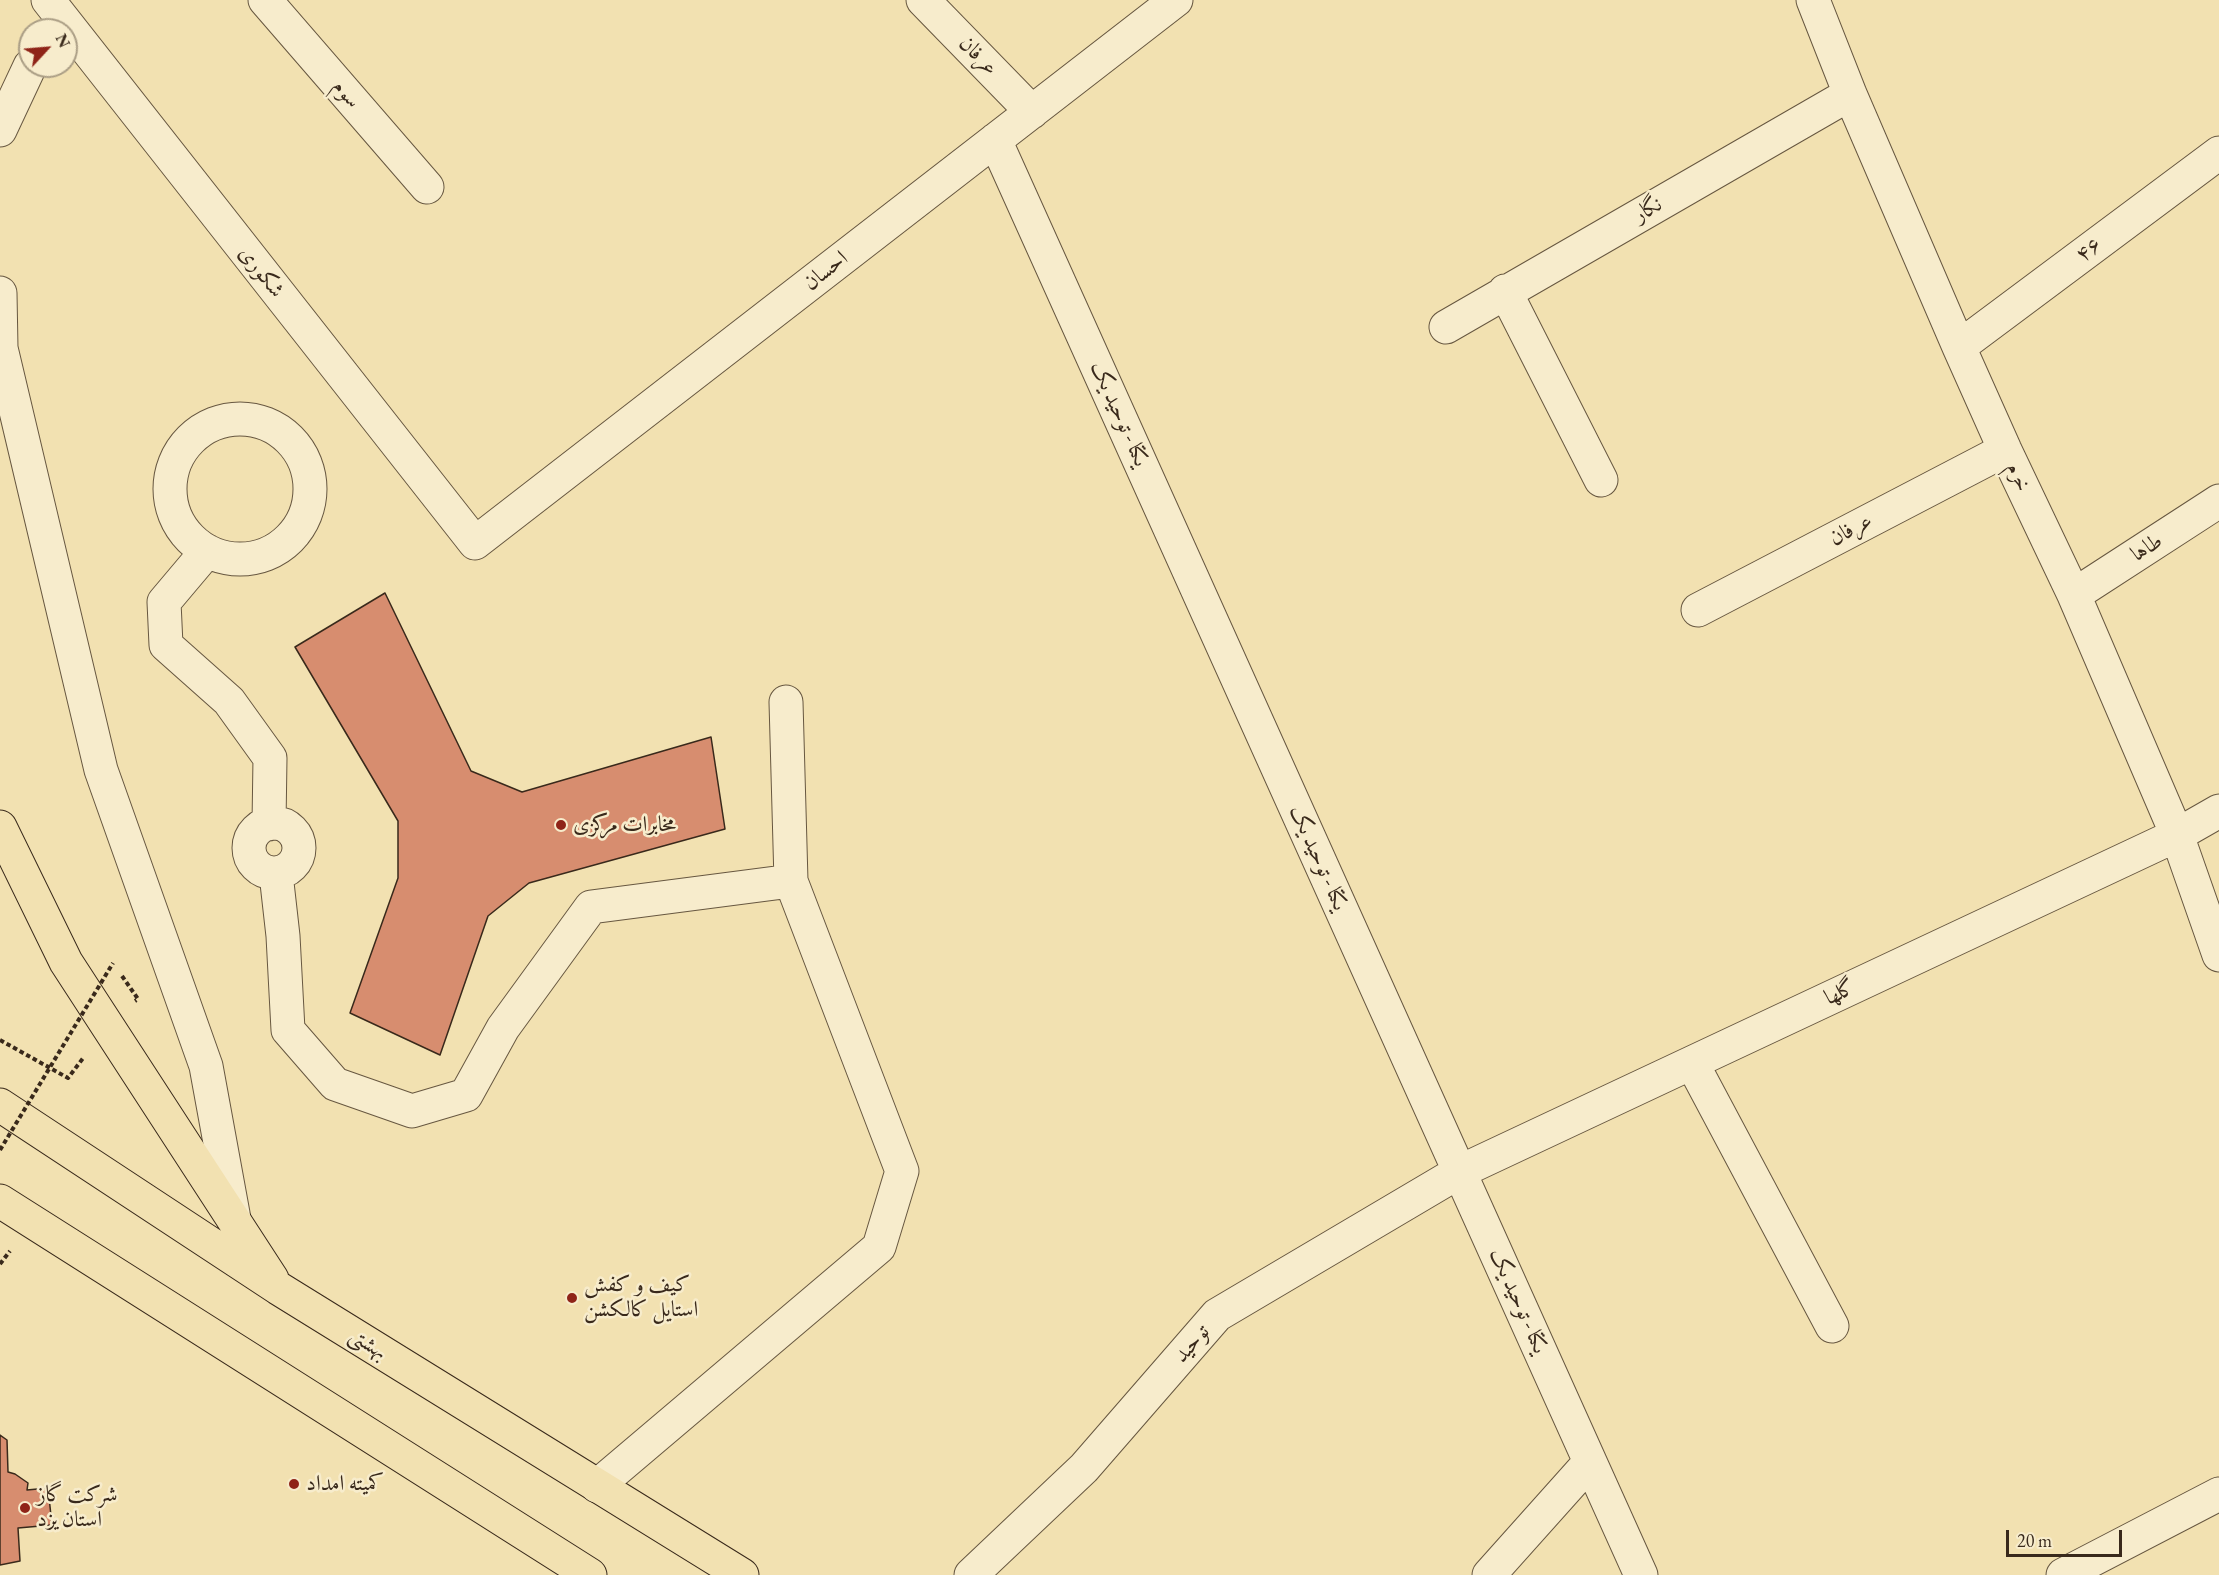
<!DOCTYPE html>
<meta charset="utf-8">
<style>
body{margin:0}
#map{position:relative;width:2219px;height:1575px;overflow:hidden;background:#f2e1b1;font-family:"EB Garamond",serif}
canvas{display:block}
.north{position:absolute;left:18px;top:18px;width:60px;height:60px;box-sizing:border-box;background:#f7eccc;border:2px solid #ab9e85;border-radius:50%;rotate:64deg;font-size:16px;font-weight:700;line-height:24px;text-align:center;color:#39291b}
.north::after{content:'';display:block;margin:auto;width:21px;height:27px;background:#8f2418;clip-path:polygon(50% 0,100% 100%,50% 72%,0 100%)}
.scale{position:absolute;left:2006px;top:1530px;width:116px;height:27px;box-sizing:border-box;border:3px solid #39291b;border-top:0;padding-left:8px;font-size:18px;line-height:21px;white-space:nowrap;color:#39291b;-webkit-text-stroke:4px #f7eccc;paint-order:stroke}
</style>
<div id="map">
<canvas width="2219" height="1575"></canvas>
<div class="north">N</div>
<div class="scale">20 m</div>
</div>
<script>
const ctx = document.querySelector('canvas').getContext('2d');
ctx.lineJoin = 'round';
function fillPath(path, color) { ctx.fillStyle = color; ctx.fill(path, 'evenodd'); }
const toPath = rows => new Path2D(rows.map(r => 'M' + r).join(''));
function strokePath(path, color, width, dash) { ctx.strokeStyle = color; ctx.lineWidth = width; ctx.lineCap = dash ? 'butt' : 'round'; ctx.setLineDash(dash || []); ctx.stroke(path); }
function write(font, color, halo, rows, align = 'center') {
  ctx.font = font + ' "EB Garamond",Amiri,serif'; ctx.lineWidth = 5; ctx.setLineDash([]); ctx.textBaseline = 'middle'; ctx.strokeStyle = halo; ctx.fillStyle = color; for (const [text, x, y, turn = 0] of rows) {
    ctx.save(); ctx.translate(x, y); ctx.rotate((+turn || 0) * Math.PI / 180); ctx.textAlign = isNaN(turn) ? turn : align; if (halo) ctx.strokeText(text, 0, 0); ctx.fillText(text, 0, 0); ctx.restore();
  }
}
const building = toPath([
 [385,593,471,771,522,792,711,737,725,829,529,883,488,916,440,1055,350,1013,398,878,398,821,295,647,385,593],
 [0,1435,7,1440,8,1472,15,1474,28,1483,27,1490,48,1488,52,1525,18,1528,20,1561,0,1565,0,1435]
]);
fillPath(building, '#d78d6f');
strokePath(building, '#39291b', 1.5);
const minor = toPath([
 [48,0,475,543,1176,0],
 [265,0,427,187],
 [923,0,1032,112],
 [1813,0,1850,94,1959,347,2005,450,2074,595,2177,835,2219,955],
 [0,130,30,66],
 [995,140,1641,1575],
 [1505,291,1601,480],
 [0,293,1,348,101,770,206,1066,234,1219],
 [1446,327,1850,94],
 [1959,347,2219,153],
 '170 489a70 70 0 1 1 140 0a70 70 0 1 1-140 0Z',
 [207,551,164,602,166,645,229,701,270,758,269,824],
 [2074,595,2219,501],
 [1698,610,2005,450],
 [786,702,791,881],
 '249 848a25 25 0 1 1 50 0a25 25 0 1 1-50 0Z',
 [276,874,283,936,288,1030,335,1084,412,1111,466,1095,503,1028,591,907,791,881,902,1171,879,1247,597,1486],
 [1692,1063,1832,1326],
 [971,1575,1084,1468,1217,1315,1459,1172,2177,835,2219,811],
 [1489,1575,1590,1462],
 [2063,1575,2219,1494]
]);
const major = toPath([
 [0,827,66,962,272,1279],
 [0,1105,278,1288,742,1575],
 [0,1201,590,1575]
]);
strokePath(minor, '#675740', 35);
strokePath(major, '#39291b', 35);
strokePath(toPath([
 [122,976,138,999,135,1001],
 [0,1040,68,1078,84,1057],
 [0,1264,10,1251]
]), '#39291b', 4, [4.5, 3]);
strokePath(minor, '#f7eccc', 33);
strokePath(major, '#f2e1b1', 33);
strokePath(toPath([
 [0,1150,113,963]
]), '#39291b', 4, [4.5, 3]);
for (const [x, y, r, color] of [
 [561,825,6,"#8f2418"],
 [572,1298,6,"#8f2418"],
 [294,1484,6,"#8f2418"],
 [25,1508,6,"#8f2418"]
]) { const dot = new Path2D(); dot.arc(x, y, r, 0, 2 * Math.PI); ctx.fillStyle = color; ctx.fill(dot); strokePath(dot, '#f7eccc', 2); }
write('22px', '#39291b', '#f7eccc', [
 ["عرفان",978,56,46],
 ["سوم",346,94,49],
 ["نگار",1648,210,-30],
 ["۴۶",2089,250,-37],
 ["احسان",826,271,-38],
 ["شکوری",261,272,52],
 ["یکتا - توحید یک",1119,414,66],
 ["خرم",2018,477,64],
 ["عرفان",1851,530,-28],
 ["طاها",2147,548,-33],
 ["یکتا - توحید یک",1318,858,66],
 ["گلها",1840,993,-25],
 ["یکتا - توحید یک",1518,1301,66],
 ["بهشتی",368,1344,32],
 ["توحید",1192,1344,-49]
]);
write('22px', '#39291b', '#f7eccc', [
 ["مخابرات مرکزی",573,825],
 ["کیف و کفش",584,1285],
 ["استایل کالکشن",584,1310],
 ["کمیته امداد",306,1484],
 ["شرکت گاز",37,1495],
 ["استان یزد",37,1520]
], 'left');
</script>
